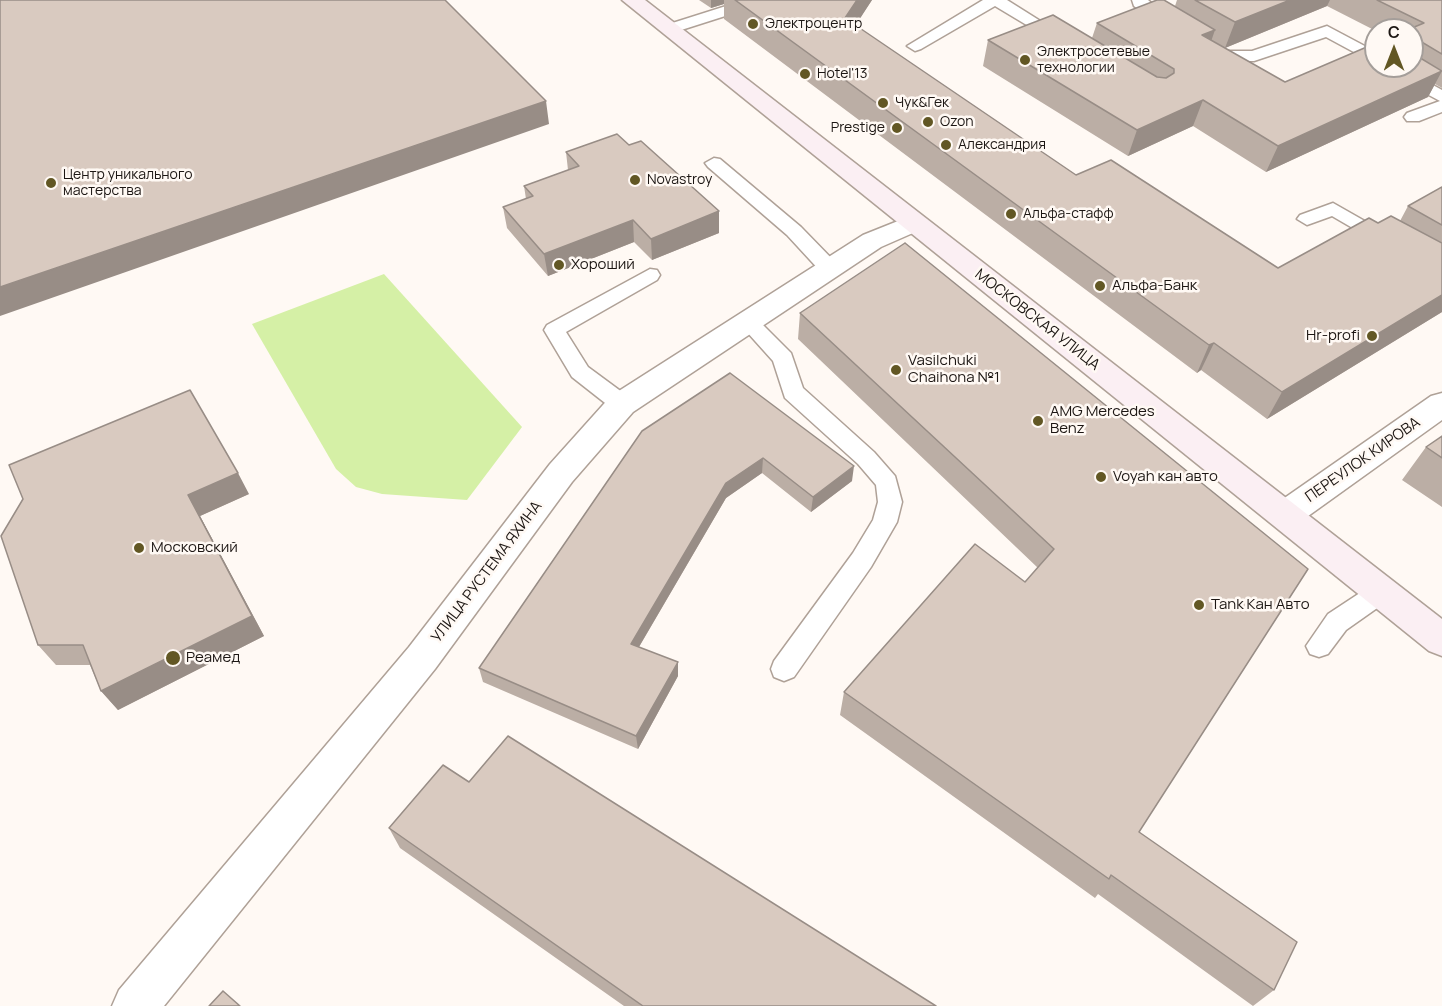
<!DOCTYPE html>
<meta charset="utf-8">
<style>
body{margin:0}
#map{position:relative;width:1442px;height:1006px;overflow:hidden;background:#fff9f4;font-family:Manrope,sans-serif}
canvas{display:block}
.north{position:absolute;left:1364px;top:18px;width:60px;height:60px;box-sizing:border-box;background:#fff9f4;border:2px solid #a49e9a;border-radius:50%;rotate:0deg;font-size:16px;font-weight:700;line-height:24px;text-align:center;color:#1c1613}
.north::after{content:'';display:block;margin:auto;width:21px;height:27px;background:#625724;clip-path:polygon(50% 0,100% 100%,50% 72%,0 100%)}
</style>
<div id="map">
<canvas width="1442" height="1006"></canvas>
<div class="north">С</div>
</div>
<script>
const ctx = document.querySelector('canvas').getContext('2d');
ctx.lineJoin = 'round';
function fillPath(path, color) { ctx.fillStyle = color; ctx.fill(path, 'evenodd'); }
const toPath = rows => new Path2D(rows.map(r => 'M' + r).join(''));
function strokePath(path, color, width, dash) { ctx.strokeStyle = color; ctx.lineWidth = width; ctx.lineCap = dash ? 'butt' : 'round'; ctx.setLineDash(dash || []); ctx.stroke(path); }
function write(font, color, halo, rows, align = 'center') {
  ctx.font = font + ' Manrope,sans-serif'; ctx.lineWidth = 5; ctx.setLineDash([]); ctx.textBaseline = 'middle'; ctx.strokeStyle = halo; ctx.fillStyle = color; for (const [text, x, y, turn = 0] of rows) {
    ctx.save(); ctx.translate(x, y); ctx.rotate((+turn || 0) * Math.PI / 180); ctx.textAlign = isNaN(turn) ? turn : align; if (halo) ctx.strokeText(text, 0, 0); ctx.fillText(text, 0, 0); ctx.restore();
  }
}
fillPath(toPath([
 [384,274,522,427,467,500,382,494,356,487,336,469,252,324]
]), '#d5f0a6');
const lane = toPath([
 [745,0,769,0,766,3,675,32,663,32,661,29,663,26,745,0],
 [983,0,1007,0,1069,39,1061,44,1055,42,995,6,921,49,915,51,907,46,983,0],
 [1132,0,1148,0,1176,25,1174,28,1162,28,1134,6,1132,0],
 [1327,26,1376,52,1376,64,1326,37,1254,61,1224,61,1200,49,1208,44,1226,51,1252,51,1327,26],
 [1405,70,1442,90,1442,112,1419,121,1407,121,1404,117,1407,113,1440,101,1399,79,1397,75,1405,70],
 [714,158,720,159,801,227,836,263,839,268,836,273,822,273,787,235,708,167,705,163,714,158],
 [1333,203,1442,265,1442,280,1332,216,1307,225,1297,219,1300,215,1333,203],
 [650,269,657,270,660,275,657,280,566,332,588,367,630,398,633,404,630,410,622,412,614,410,572,377,544,330,547,325,650,269],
 [748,315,755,317,791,353,803,388,874,452,895,476,902,502,897,522,871,567,794,677,784,681,774,677,771,669,774,661,853,553,873,520,878,502,876,485,858,464,785,398,773,361,738,322,741,317,748,315],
 [1381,581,1390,585,1394,592,1390,599,1346,630,1328,654,1319,657,1310,654,1306,646,1328,614,1372,585,1381,581]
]);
const street = toPath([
 [913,215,922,217,926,223,922,229,881,247,633,412,572,482,435,669,164,1006,112,1006,119,990,409,647,550,464,611,396,863,235,913,215],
 [1442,393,1442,420,1297,524,1285,528,1273,524,1268,515,1273,506,1431,396,1442,393]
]);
const secondary = toPath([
 [622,0,645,0,1442,619,1442,656,1429,651,622,0]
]);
strokePath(lane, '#afa197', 3);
strokePath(street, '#afa197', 3);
strokePath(secondary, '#afa197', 3);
fillPath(lane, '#fff');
fillPath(street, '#fff');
fillPath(secondary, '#fbeff3');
fillPath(toPath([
 [699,0,872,0,855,25,1076,175,1278,268,1378,223,1400,221,1408,206,1442,187,1442,312,1267,419,1201,370,1197,373,724,19,724,4,711,8],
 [1177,0,1442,0,1442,88,1435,84,1428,97,1266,172,1193,126,1128,156,983,66,988,40,1092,38,1097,23,1175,6],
 [1327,6,1376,31,1376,30,1412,30,1412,66,1285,82,1211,41,1225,48],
 [629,145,719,211,719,233,652,260,634,242,548,276,507,228,503,207,526,199,524,186,568,170,566,152],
 [800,313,1308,569,1139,832,1274,990,1253,1006,1098,894,1095,898,840,715,844,692,1025,582,1038,568,798,339],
 [730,373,852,481,811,512,762,473,726,498,639,647,678,676,638,749,483,682,479,668],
 [1442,436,1442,507,1402,480,1426,447],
 [249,494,200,516,264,636,118,710,101,691,90,665,56,665,38,645,23,499],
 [469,782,936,1006,624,1006,400,848,389,828]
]), '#bbaea5');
fillPath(toPath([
 [711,0,724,0,724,4,711,8],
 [857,0,872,0,843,45,845,18],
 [1290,0,1330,0,1327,6,1225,48,1235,22],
 [1215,30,1206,56,1202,35],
 [1442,71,1428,97,1266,172,1278,146],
 [1203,100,1193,126,1128,156,1137,130],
 [546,101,549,124,0,316,0,287],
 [719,211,719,233,652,260,651,239],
 [633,220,634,242,548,276,544,254],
 [1442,295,1442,312,1267,419,1282,392],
 [1214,343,1201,370,1197,373,1209,345],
 [763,458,762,473,726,498,633,657,631,644,726,483],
 [854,466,852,481,811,512,813,497],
 [238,473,249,494,200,516,264,636,118,710,101,691,188,495],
 [678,662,678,676,638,749,636,736]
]), '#988d86');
const building = toPath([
 [0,0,445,0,546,101,0,287,0,0],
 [735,0,857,0,845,18,1076,175,1111,160,1278,268,1369,218,1378,223,1391,216,1442,243,1442,295,1282,392,1214,343,1209,345,735,0],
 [1157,0,1164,0,1215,30,1202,35,1285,82,1376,43,1376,66,1412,66,1412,53,1442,71,1278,146,1203,100,1137,130,988,40,1053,15,1157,77,1166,78,1174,73,1174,69,1097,23,1157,0],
 [1195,0,1290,0,1235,22,1195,0],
 [1377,0,1442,0,1442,54,1415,38,1412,38,1412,30,1407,30,1424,23,1377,0],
 [617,134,629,145,641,141,719,211,651,239,633,220,544,254,503,207,533,196,524,186,579,166,566,152,617,134],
 [1442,187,1442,225,1408,206,1442,187],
 [905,243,1308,569,1139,832,1297,942,1274,990,1111,875,1109,879,844,692,975,544,1025,582,1054,549,800,313,905,243],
 [730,373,854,466,813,497,763,458,726,483,631,644,678,662,636,736,479,668,642,431,730,373],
 [190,390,238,473,188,495,252,616,101,691,83,645,38,645,1,536,23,499,9,465,190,390],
 [1442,436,1442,458,1426,447,1442,436],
 [508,736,936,1006,643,1006,389,828,443,765,469,782,508,736],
 [223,991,240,1006,209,1006,223,991]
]);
fillPath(building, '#d9cac0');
strokePath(building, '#988d86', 1.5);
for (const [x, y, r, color] of [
 [753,24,6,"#625724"],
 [1025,60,6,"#625724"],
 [805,74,6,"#625724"],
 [883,103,6,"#625724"],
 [928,122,6,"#625724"],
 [897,128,6,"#625724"],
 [946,145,6,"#625724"],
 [635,180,6,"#625724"],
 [51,183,6,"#625724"],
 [1011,214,6,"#625724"],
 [559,265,6,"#625724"],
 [1100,286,6,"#625724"],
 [1372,336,6,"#625724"],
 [896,370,6,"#625724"],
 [1038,421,6,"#625724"],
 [1101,477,6,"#625724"],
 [139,548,6,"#625724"],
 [1199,605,6,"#625724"],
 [173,658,8,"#625724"]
]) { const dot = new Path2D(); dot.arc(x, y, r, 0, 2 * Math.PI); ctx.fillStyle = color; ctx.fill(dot); strokePath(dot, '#fff9f4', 2); }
write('14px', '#1c1613', '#fff9f4', [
 ["Электроцентр",765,24],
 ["Электросетевые",1037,52],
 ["технологии",1037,68],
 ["Hotel'13",817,74],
 ["Чук&Гек",895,103],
 ["Ozon",940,122],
 ["Prestige",885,128,"right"],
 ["Александрия",958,145],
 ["Центр уникального",63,175],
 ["мастерства",63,191],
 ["Novastroy",647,180],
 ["Альфа-стафф",1023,214]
], 'left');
write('15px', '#1c1613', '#fff9f4', [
 ["Хороший",571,265],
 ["Альфа-Банк",1112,286],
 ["Hr-profi",1360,336,"right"],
 ["Vasilchuki",908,361],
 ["Chaihona №1",908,378],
 ["AMG Mercedes",1050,412],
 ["Benz",1050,429],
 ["Voyah кан авто",1113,477],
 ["Московский",151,548],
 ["Tank Кан Авто",1211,605],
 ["Реамед",186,658]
], 'left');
write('15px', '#1c1613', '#fff9f4', [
 ["МОСКОВСКАЯ УЛИЦА",1037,320,38],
 ["ПЕРЕУЛОК КИРОВА",1363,460,-35],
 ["УЛИЦА РУСТЕМА ЯХИНА",487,572,-53]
]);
</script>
